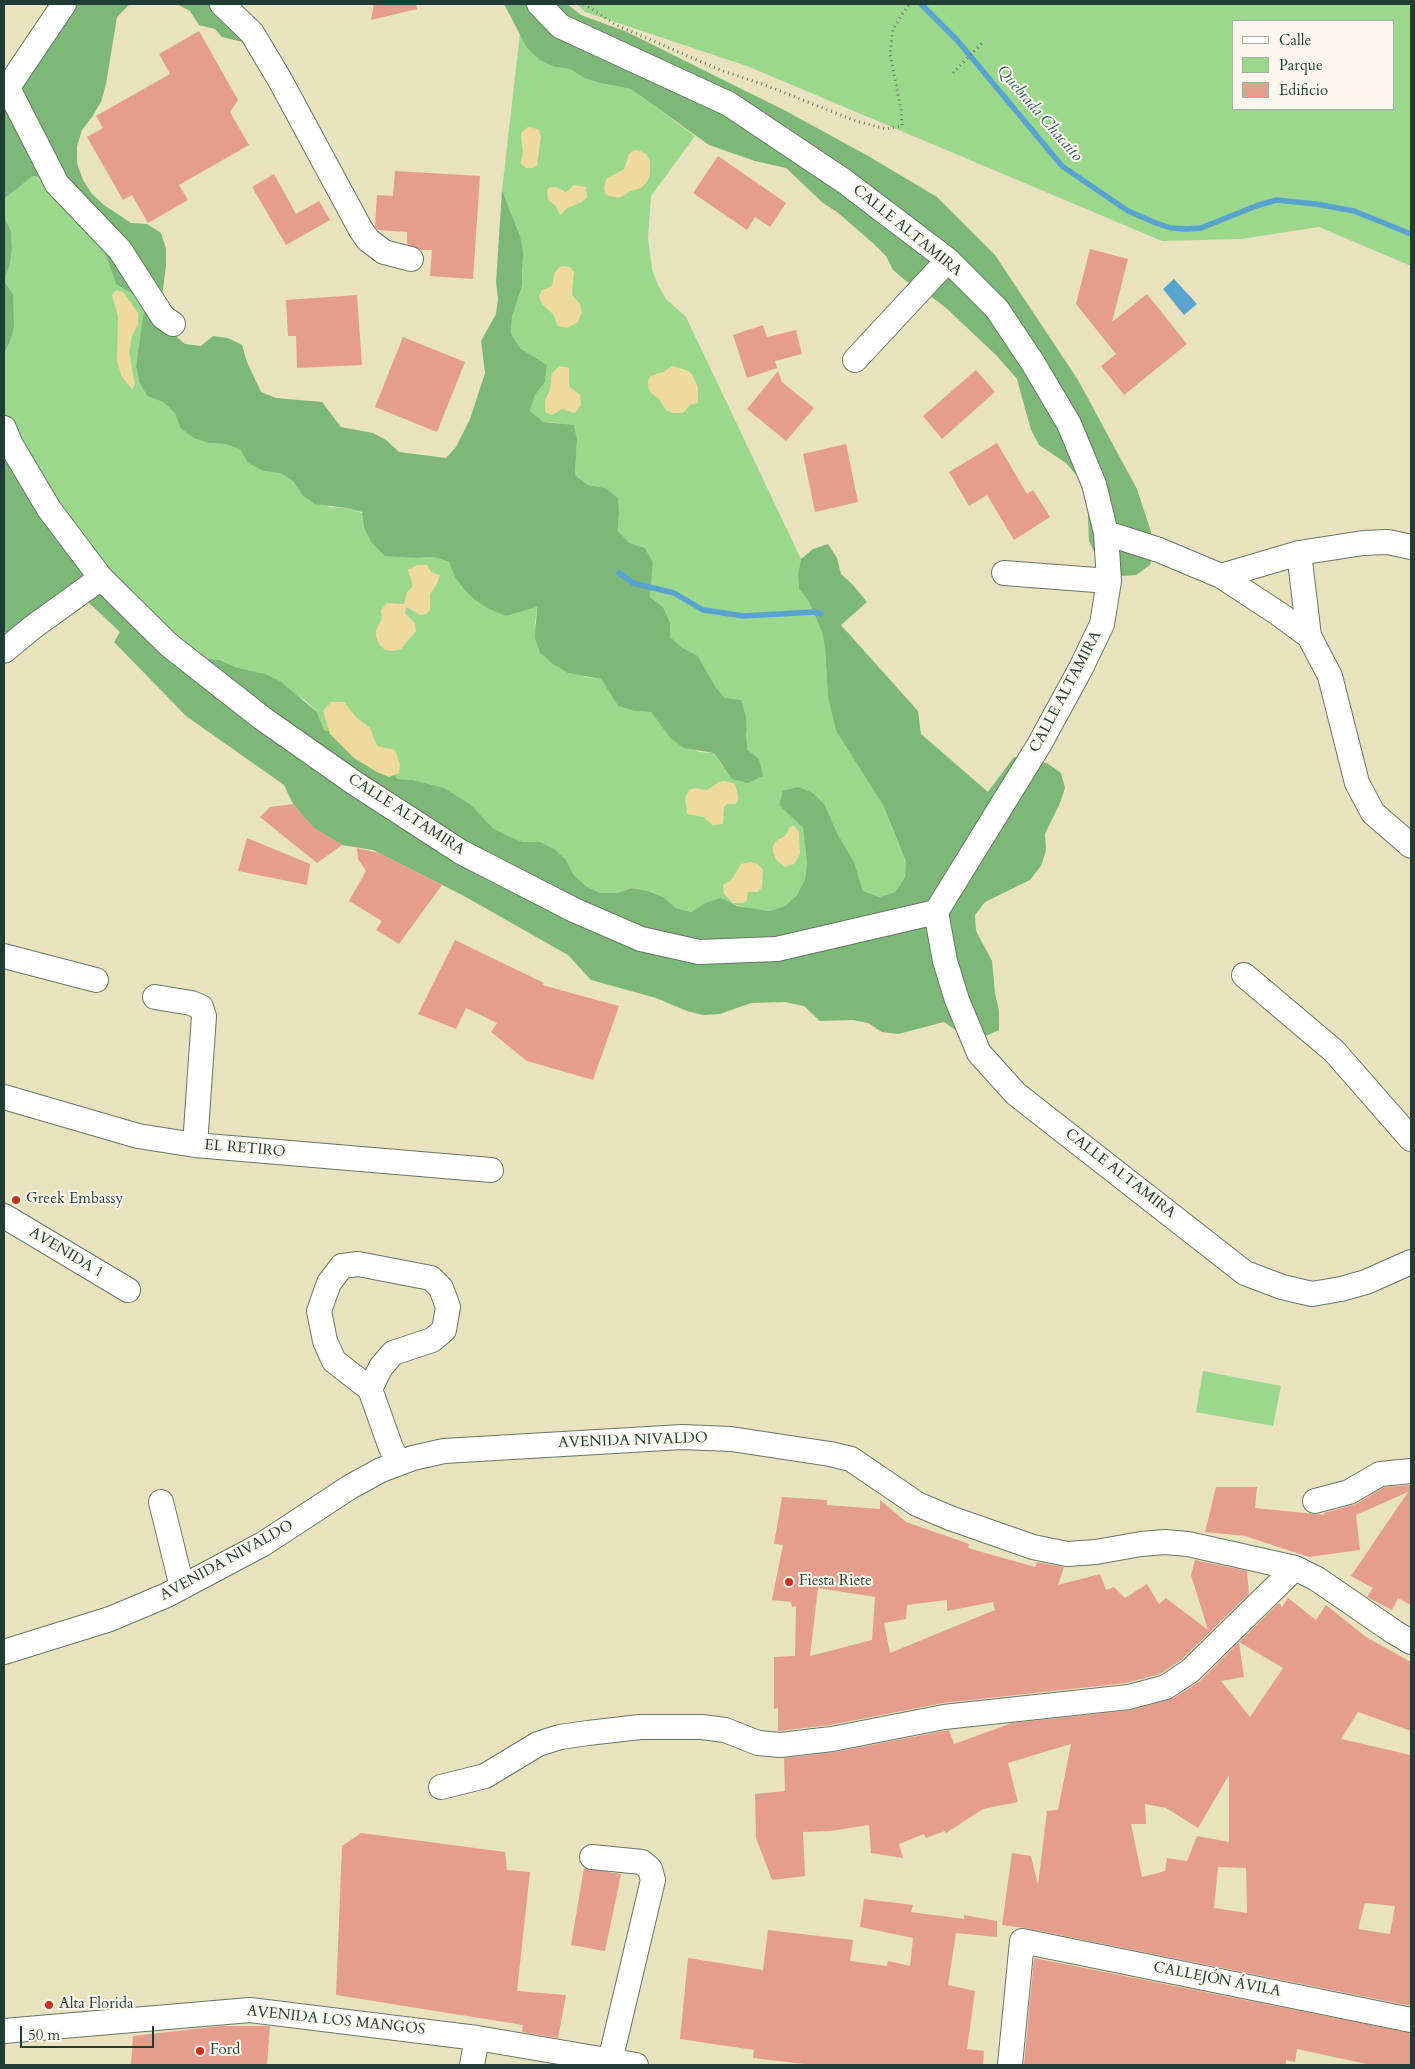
<!DOCTYPE html>
<meta charset="utf-8">
<style>
body{margin:0}
#map{position:relative;width:1415px;height:2069px;overflow:hidden;background:#e9e2bf;font-family:Cardo,serif}
canvas{display:block}
.frame{position:absolute;inset:0;border:5px solid #1f3d34;pointer-events:none}
.legend{position:absolute;left:1232px;top:20px;width:162px;height:90px;box-sizing:border-box;background:#fbf7ec;border:1px solid #a3ada2;margin:0;padding:6px 9px;list-style:none;font-size:15px;color:#1f3d34}
.legend li{display:flex;align-items:center;gap:10px;height:25px}
.legend b{width:25px;border:1px solid #a3ada2}
.scale{position:absolute;left:20px;top:2026px;width:134px;height:22px;box-sizing:border-box;border:2px solid #1f3d34;border-top:0;padding-left:6px;font-size:15px;line-height:18px;white-space:nowrap;color:#1f3d34;-webkit-text-stroke:4px #fbf7ec;paint-order:stroke}
</style>
<div id="map">
<canvas width="1415" height="2069"></canvas>
<div class="frame"></div>
<ul class="legend">
<li><b style="height:6px;background:#fff"></b>Calle</li>
<li><b style="height:14px;background:#9cd88c"></b>Parque</li>
<li><b style="height:14px;background:#e59e8e"></b>Edificio</li>
</ul>
<div class="scale">50 m</div>
</div>
<script>
const ctx = document.querySelector('canvas').getContext('2d');
ctx.lineJoin = 'round';
function fillPath(path, color) { ctx.fillStyle = color; ctx.fill(path, 'evenodd'); }
const toPath = rows => new Path2D(rows.map(r => 'M' + r).join(''));
function strokePath(path, color, width, dash) { ctx.strokeStyle = color; ctx.lineWidth = width; ctx.lineCap = dash ? 'butt' : 'round'; ctx.setLineDash(dash || []); ctx.stroke(path); }
function write(font, color, halo, rows, align = 'center') {
  ctx.font = font + ' Cardo,serif'; ctx.lineWidth = 4; ctx.setLineDash([]); ctx.textBaseline = 'middle'; ctx.strokeStyle = halo; ctx.fillStyle = color; for (const [text, x, y, turn = 0] of rows) {
    ctx.save(); ctx.translate(x, y); ctx.rotate((+turn || 0) * Math.PI / 180); ctx.textAlign = isNaN(turn) ? turn : align; if (halo) ctx.strokeText(text, 0, 0); ctx.fillText(text, 0, 0); ctx.restore();
  }
}
fillPath(toPath([
 [577,4,1411,4,1411,266,1319,227,1241,239,1162,241,747,66,585,12],
 [1234,21,1394,21,1394,109,1234,109],
 [520,33,527,48,555,67,570,69,584,78,600,83,631,89,695,136,651,196,648,238,652,269,658,285,666,299,686,317,801,559,798,574,799,589,809,602,822,632,825,648,828,697,836,731,883,805,906,863,905,877,895,892,879,897,863,891,854,862,837,833,825,805,779,805,803,828,807,863,805,879,797,895,785,906,769,911,752,909,729,903,705,903,691,912,676,908,663,897,648,891,632,888,617,893,600,893,586,886,574,875,566,860,540,842,523,842,506,835,493,828,471,805,428,784,413,780,398,779,387,767,340,733,324,730,317,712,306,701,265,674,235,667,220,660,202,658,101,578,4,428,4,353,10,342,13,294,4,281,10,265,12,249,11,231,4,216,4,199,33,176,48,179,100,239,116,284,145,302,136,366,139,382,147,396,163,402,175,413,180,428,209,443,225,444,241,449,248,463,263,471,280,473,293,481,302,495,330,507,347,508,362,513,364,528,371,542,417,558,433,557,449,562,455,577,506,616,537,607,535,623,585,677,601,679,618,706,634,711,651,712,670,738,699,752,714,753,723,767,759,759,747,749,747,733,725,698,715,686,698,656,683,648,670,637,670,622,663,607,650,597,653,562,645,548,630,543,618,531,619,514,605,488,588,485,575,475,577,440,558,423,542,422,530,411,535,395,545,382,547,365,520,348,511,334,512,317,522,286,523,268,520,236,502,190],
 [1203,1371,1281,1386,1273,1426,1196,1412]
]), '#9cd88c');
fillPath(toPath([
 [64,4,134,4,129,5,117,17,106,84,101,102,92,117,82,130,77,146,77,163,83,180,92,194,104,205,131,223,147,224,161,233,166,249,166,265,162,298,171,332,185,344,201,346,213,336,228,338,242,345,247,362,261,392,276,398,322,402,341,427,373,433,386,440,399,452,446,458,456,447,470,419,485,373,481,341,496,314,498,299,496,282,502,190,520,236,523,252,522,286,512,317,511,334,520,348,547,365,545,382,535,395,530,411,543,422,574,425,577,440,575,475,588,485,605,488,618,498,619,514,618,531,630,543,645,548,653,562,650,597,663,607,670,622,670,637,683,648,698,656,715,686,725,698,741,700,746,717,747,749,759,759,763,776,748,783,732,779,714,753,684,748,670,738,651,712,634,711,618,706,601,679,568,673,553,664,540,653,535,638,537,607,506,616,489,609,475,600,464,589,455,577,449,562,433,557,417,558,385,556,371,542,364,528,362,512,347,508,315,504,302,495,293,481,280,473,263,471,248,463,240,449,225,444,209,443,194,438,180,428,175,413,163,402,147,396,139,382,136,366,145,302,116,284,100,239,48,179,33,176,4,199,4,216,11,231,12,249,10,265,4,281,13,294,14,326,10,342,4,353,4,93],
 [177,4,222,4,252,33,242,42,222,37,215,29,199,25,190,11],
 [504,4,567,4,581,15,627,32,786,111,870,157,937,197,995,255,1078,380,1137,489,1151,532,1152,553,1150,565,1136,575,1123,576,1107,572,1101,567,1089,541,1087,491,1077,476,1066,463,1039,445,1031,430,1017,379,996,355,946,308,933,298,906,281,893,270,886,256,874,244,837,212,823,203,786,168,755,161,709,145,631,89,600,83,584,78,570,69,555,67,540,60,527,48],
 [4,428,101,578,202,658,220,660,235,667,265,674,280,681,317,712,324,730,340,733,387,767,398,779,413,780,444,788,457,796,471,805,493,828,506,835,523,842,540,842,554,849,566,860,574,875,586,886,600,893,617,893,632,888,648,891,663,897,676,908,691,912,705,903,721,898,737,906,769,911,785,906,797,895,805,879,807,863,803,828,779,805,783,791,798,787,813,793,825,805,837,833,854,862,863,891,879,897,895,892,905,877,906,862,883,805,836,731,828,697,825,648,822,632,809,602,799,589,798,574,801,559,813,549,828,544,837,558,841,574,853,585,867,602,841,625,918,711,921,734,988,792,1014,757,1047,763,1061,773,1065,788,1060,803,1045,834,1046,850,1041,866,1030,880,985,902,975,915,976,931,992,961,995,993,999,1010,999,1030,964,1046,957,1031,944,1022,898,1034,882,1032,868,1023,853,1020,820,1021,804,1006,785,1002,751,1003,720,1014,703,1015,687,1011,656,998,591,980,568,955,464,896,373,850,342,845,327,836,314,828,303,816,293,804,284,785,186,716,114,642,120,632,72,587,24,633,4,632]
]), '#7db878');
fillPath(toPath([
 [528,127,538,129,541,136,537,166,534,168,526,168,520,163,523,154,521,133],
 [638,150,646,154,650,161,650,174,647,182,641,188,631,191,619,198,606,195,604,189,606,179,624,169,629,154,634,150],
 [574,185,586,187,587,197,582,202,567,208,560,215,556,206,548,200,547,190,550,187,556,187,566,192],
 [563,266,570,267,574,272,572,295,580,304,582,312,578,322,567,328,558,326,553,314,542,304,539,296,542,290,552,286,554,274,559,267],
 [117,290,123,292,138,313,138,324,132,336,129,352,135,385,132,389,122,377,117,361,118,316,112,295,114,292],
 [560,366,569,368,569,386,580,395,581,405,575,413,562,409,552,415,545,412,545,401,550,389,552,373],
 [672,366,689,371,693,376,698,388,698,403,690,405,684,412,680,413,672,413,666,410,659,399,651,393,648,387,648,381,651,376,665,371],
 [417,565,427,565,431,572,440,575,437,584,430,594,430,610,426,614,420,615,406,607,405,613,415,623,416,631,401,649,393,651,385,650,379,644,376,636,376,630,382,618,381,610,387,603,404,604,407,592,413,586,408,570],
 [331,702,344,702,357,718,370,728,377,746,395,750,400,764,399,773,389,777,377,772,354,758,330,734,323,711],
 [725,781,735,784,738,795,738,801,735,804,727,804,724,807,723,824,713,825,703,817,687,814,685,798,689,790,695,788,707,790,719,782],
 [794,826,799,832,800,854,794,864,785,867,776,860,773,852,773,846,776,841,785,836,790,827],
 [751,862,758,864,763,870,762,887,758,892,748,892,747,900,743,903,733,903,724,894,723,885,732,879,741,864]
]), '#eeda9e');
fillPath(toPath([
 [1174,279,1197,304,1184,315,1163,289]
]), '#58a3d0');
strokePath(toPath([
 [921,4,957,40,1062,166,1128,211,1156,223,1171,228,1187,229,1201,228,1256,206,1276,200,1316,204,1354,211,1411,234],
 [619,573,633,583,674,593,703,610,711,611,743,616,814,612,821,614]
]), '#58a3d0', 5.5);
fillPath(toPath([
 [374,4,416,4,417,9,371,20],
 [199,31,238,100,230,112,249,145,179,185,188,200,148,223,132,195,123,200,87,137,103,128,96,116,170,74,159,54],
 [718,156,786,203,770,227,755,217,747,230,693,193],
 [395,171,480,176,473,279,430,276,432,250,421,250,407,244,407,232,378,230,375,227,377,195,393,196],
 [274,174,296,214,319,201,330,220,286,245,252,187],
 [1090,249,1128,259,1112,322,1147,294,1187,344,1124,395,1101,366,1116,354,1076,304],
 [357,295,362,365,297,368,296,336,288,336,286,300],
 [763,325,767,337,796,330,802,354,775,361,777,368,747,378,733,335],
 [403,337,465,362,437,432,375,407],
 [976,370,995,392,942,439,923,416],
 [778,371,782,382,814,408,786,441,747,409],
 [997,443,1027,494,1033,490,1050,517,1014,540,987,495,969,506,949,472],
 [846,444,858,502,815,512,803,454],
 [293,804,314,828,342,845,317,863,260,817,270,807],
 [247,838,310,864,307,885,238,871],
 [357,848,379,853,442,885,399,944,376,930,382,921,349,901,366,871,358,859],
 [455,940,544,983,542,985,619,1006,593,1080,527,1061,491,1032,497,1023,466,1008,456,1029,418,1014],
 [1411,1485,1411,1605,1398,1598,1392,1610,1367,1597,1373,1588,1351,1576,1408,1492,1356,1515,1360,1550,1309,1557,1245,1536,1205,1532,1216,1487,1257,1487,1255,1508,1325,1515,1324,1513,1356,1504,1384,1487],
 [782,1497,827,1500,827,1505,880,1509,880,1500,906,1522,969,1544,968,1548,1035,1567,1037,1562,1064,1567,1058,1585,1100,1574,1106,1590,1114,1587,1125,1598,1147,1584,1159,1604,1166,1598,1208,1630,1191,1575,1195,1560,1247,1571,1249,1594,1181,1660,1160,1674,1126,1683,943,1703,830,1725,778,1731,778,1708,774,1709,774,1657,795,1656,796,1606,792,1607,791,1602,772,1600,783,1545,774,1544],
 [818,1588,875,1597,872,1640,810,1656],
 [947,1600,947,1611,993,1602,995,1610,890,1653,884,1623,906,1619,907,1605],
 [1288,1598,1316,1620,1326,1605,1366,1637,1411,1662,1411,1731,1358,1712,1341,1739,1411,1755,1411,2006,1025,1928,1002,1925,1012,1853,1031,1856,1038,1885,1047,1811,1058,1810,1071,1744,1008,1763,1018,1802,983,1809,946,1833,945,1831,926,1838,924,1834,899,1844,903,1858,871,1853,869,1825,831,1831,803,1832,805,1876,772,1880,756,1838,755,1794,785,1791,784,1758,835,1752,949,1730,954,1744,1012,1723,1132,1710,1174,1698,1200,1681,1239,1642,1244,1677,1221,1681,1250,1717,1283,1668,1239,1642,1279,1603,1282,1607],
 [1229,1775,1229,1842,1197,1836,1187,1861,1167,1858,1165,1871,1142,1877,1131,1824,1146,1824,1145,1804,1166,1808,1198,1828],
 [1218,1867,1246,1868,1247,1913,1214,1908],
 [1365,1903,1395,1906,1390,1934,1358,1929],
 [361,1833,505,1852,507,1870,530,1872,517,1991,566,1995,558,2038,522,2032,523,2025,336,1995,342,1846],
 [584,1868,621,1874,605,1951,571,1945],
 [864,1899,913,1905,911,1912,964,1919,964,1915,997,1921,997,1937,956,1933,948,1985,975,1991,967,2049,984,2051,983,2065,813,2065,753,2058,754,2050,680,2039,688,1958,763,1970,768,1930,853,1940,850,1961,887,1966,888,1961,910,1966,913,1938,860,1927],
 [1034,1958,1411,2033,1411,2065,1371,2065,1297,2049,1295,2062,1286,2060,1286,2065,1024,2065],
 [221,2026,270,2026,267,2065,131,2065,133,2036]
]), '#e59e8e');
const minor = toPath([
 [222,4,252,33,280,80,361,230,368,240,384,252,411,259],
 [539,4,560,26,729,104,844,181,948,260,997,309,1033,363,1069,424,1094,484,1106,533,1109,581,1102,624,1081,668,1039,745,936,912,945,961,957,1000,979,1053,1016,1094,1245,1273,1282,1287,1312,1294,1341,1289,1366,1282,1411,1262],
 [7,86,57,184,120,250,163,317,173,324],
 [4,93,64,4],
 [855,360,948,260],
 [4,428,11,445,49,509,101,578,169,645,262,718,356,784,461,852,574,910,641,939,699,952,777,949,936,912],
 [1106,533,1159,550,1221,576,1299,553,1363,543,1388,542,1411,547],
 [1299,553,1309,636],
 [1004,573,1109,581],
 [1221,576,1279,614,1309,636,1330,676,1357,783,1373,813,1411,846],
 [4,651,33,627,101,578],
 [4,956,96,980],
 [1244,975,1334,1051,1411,1139],
 [155,997,191,1003,201,1007,204,1016,195,1145],
 [4,1097,138,1136,195,1145,491,1170],
 [4,1216,128,1290],
 [370,1389,381,1367,393,1353,432,1340,444,1330,448,1307,441,1288,431,1278,358,1264,342,1266,329,1283,319,1311,325,1341,334,1361,370,1389,391,1448,399,1463],
 [1315,1501,1349,1492,1380,1474,1411,1471],
 [161,1502,182,1587],
 [4,1652,110,1619,167,1595,263,1544,350,1487,381,1470,413,1458,444,1451,682,1437,731,1439,830,1454,851,1459,917,1504,950,1518,1033,1547,1067,1554,1096,1552,1141,1544,1165,1542,1188,1544,1295,1568,1317,1579,1394,1632,1411,1642],
 [441,1787,485,1776,538,1744,560,1737,588,1733,640,1727,702,1727,725,1730,758,1743,780,1745,832,1739,944,1717,1129,1697,1166,1687,1190,1671,1295,1568],
 [592,1857,642,1862,650,1869,653,1880,610,2061],
 [4,2031,250,2010,477,2038,636,2065],
 [472,2065,477,2038],
 [1010,2065,1022,1941,1411,2020]
]);
strokePath(minor, '#667765', 26);
strokePath(toPath([
 [584,4,616,25,723,71,762,84,856,121,886,129,902,126,901,110,890,54,893,29,909,4],
 [953,73,982,43]
]), '#667765', 3, [1, 4]);
strokePath(minor, '#fff', 24);
for (const [x, y, r, color] of [
 [16,1200,5,"#c8321e"],
 [789,1582,5,"#c8321e"],
 [49,2005,5,"#c8321e"],
 [200,2051,5,"#c8321e"]
]) { const dot = new Path2D(); dot.arc(x, y, r, 0, 2 * Math.PI); ctx.fillStyle = color; ctx.fill(dot); strokePath(dot, '#fbf7ec', 2); }
write('15px', '#1f3d34', '#fbf7ec', [
 ["CALLE ALTAMIRA",907,231,39],
 ["CALLE ALTAMIRA",1066,692,-62],
 ["CALLE ALTAMIRA",406,815,33],
 ["EL RETIRO",245,1149,5],
 ["CALLE ALTAMIRA",1120,1174,38],
 ["AVENIDA 1",66,1253,31],
 ["AVENIDA NIVALDO",633,1441,-2],
 ["AVENIDA NIVALDO",227,1561,-29],
 ["CALLEJÓN ÁVILA",1217,1980,11],
 ["AVENIDA LOS MANGOS",336,2021,6]
]);
write('15px', '#1f3d34', '#fbf7ec', [
 ["Greek Embassy",26,1200],
 ["Fiesta Riete",799,1582],
 ["Alta Florida",59,2005],
 ["Ford",210,2051]
], 'left');
write('italic 16px', '#305c63', '#fbf7ec', [
 ["Quebrada Chacaíto",1039,114,49]
]);
</script>
